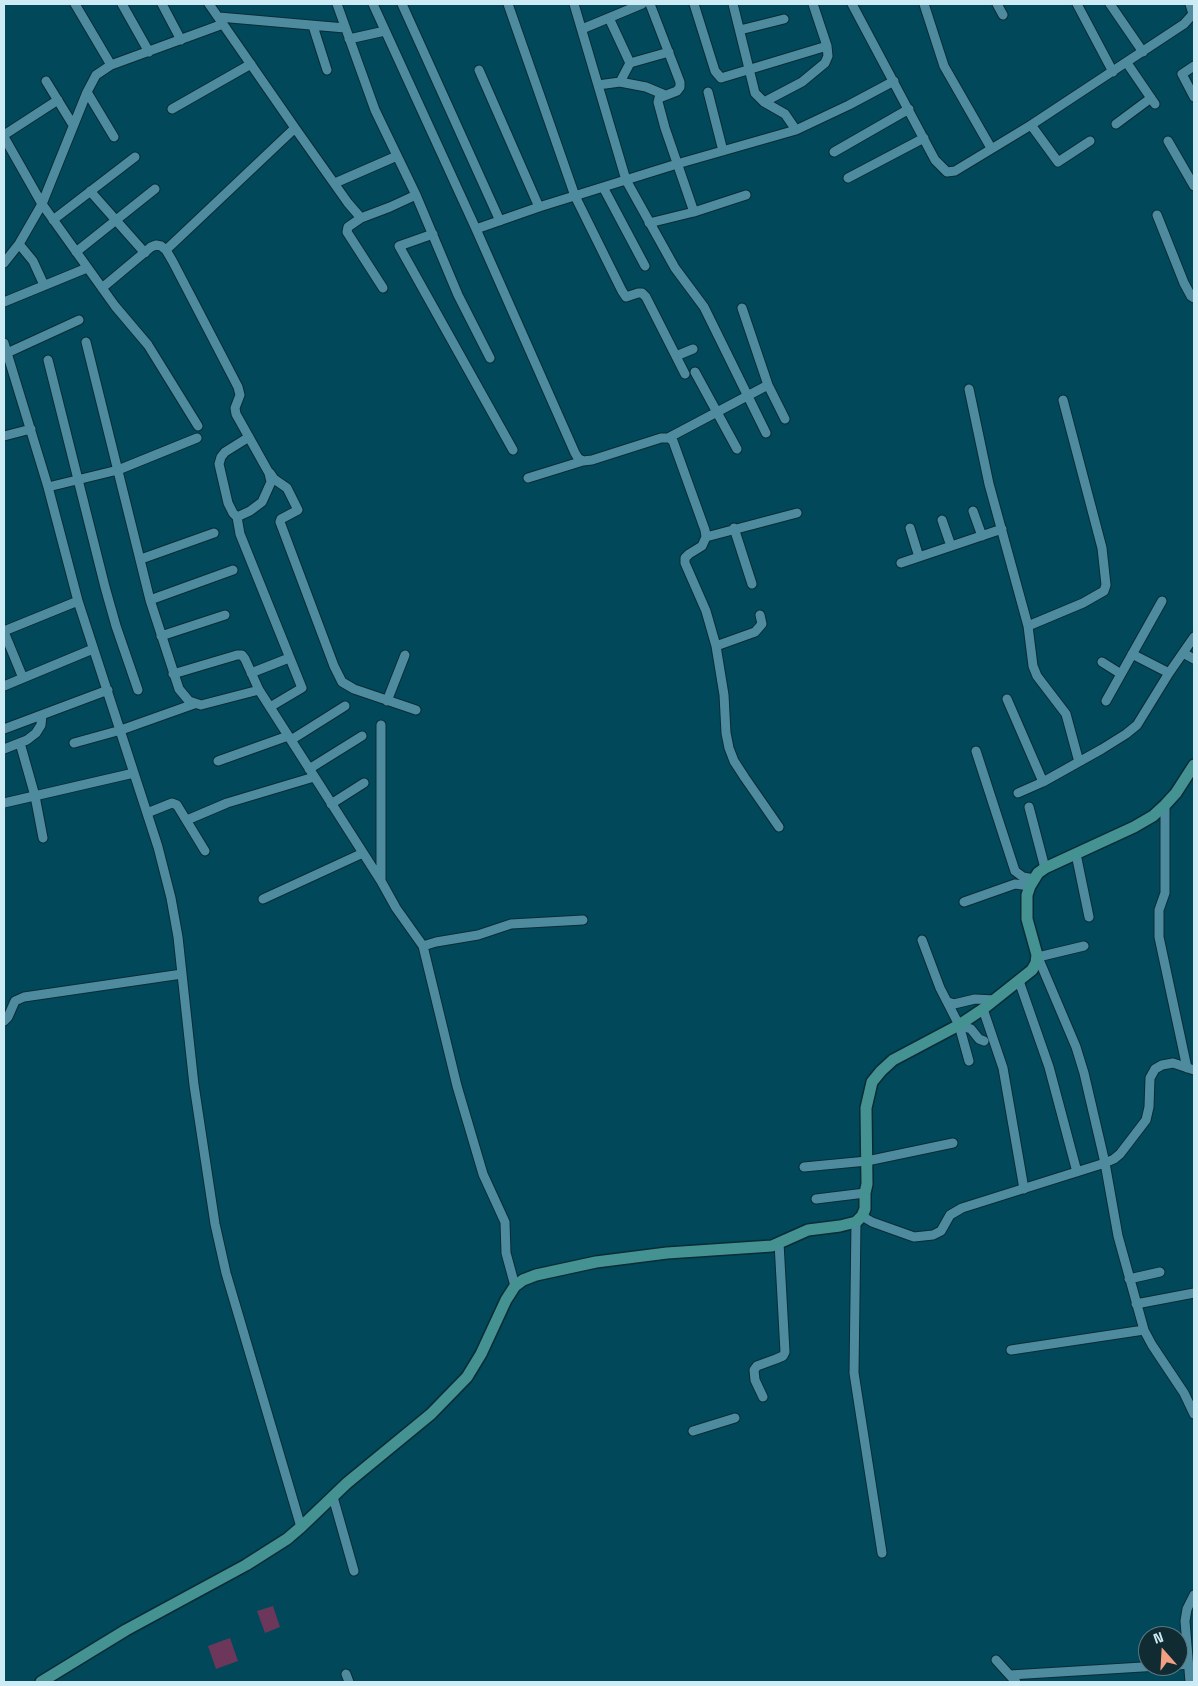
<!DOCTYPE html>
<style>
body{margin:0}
#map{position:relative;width:1198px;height:1686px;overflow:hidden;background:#00485a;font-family:"Space Grotesk",sans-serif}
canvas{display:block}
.frame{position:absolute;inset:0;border:5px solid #cdebf5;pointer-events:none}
.north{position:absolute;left:1138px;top:1626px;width:50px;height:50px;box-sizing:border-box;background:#112b33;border:1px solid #5c7881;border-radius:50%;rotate:341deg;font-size:14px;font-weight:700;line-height:20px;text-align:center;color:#cdebf5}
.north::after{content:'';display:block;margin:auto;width:18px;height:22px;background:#f2a081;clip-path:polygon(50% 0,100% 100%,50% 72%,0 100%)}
</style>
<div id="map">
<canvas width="1198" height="1686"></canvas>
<div class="frame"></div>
<div class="north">N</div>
</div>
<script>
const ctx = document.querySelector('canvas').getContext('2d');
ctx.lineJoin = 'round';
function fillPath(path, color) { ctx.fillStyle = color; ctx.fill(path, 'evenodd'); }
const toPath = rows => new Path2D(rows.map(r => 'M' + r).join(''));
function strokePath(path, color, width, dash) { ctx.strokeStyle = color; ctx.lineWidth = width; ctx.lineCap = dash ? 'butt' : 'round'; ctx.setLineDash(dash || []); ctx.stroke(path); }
fillPath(toPath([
 [273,1606,280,1627,265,1633,257,1611],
 [230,1638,238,1661,216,1669,208,1646]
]), '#6d375b');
const street = toPath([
 [75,4,111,65],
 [122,4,149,52],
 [162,4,181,40],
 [209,4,295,128,348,203,361,218,390,207,416,195],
 [337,4,375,110,416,195,458,295,490,358],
 [373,4,476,229,575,453,578,458,583,461,592,460,661,438,669,438,673,441,705,530,706,537,702,546,689,554,685,558,685,563,706,611,716,646,724,695,726,733,729,748,734,761,745,778,779,827],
 [402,4,500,221],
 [508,4,575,196,622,291,626,297,638,293,642,293,646,297,685,374],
 [574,4,626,180,675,268,704,307,766,433],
 [650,4,680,82,680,87,677,91,659,98,658,102,665,128,694,212],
 [694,4,715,71,721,78,827,46],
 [733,4,755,93,764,102,785,114,796,130],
 [852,4,935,160,947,172,955,171,1031,125,1184,24,1193,14,1190,4],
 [924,4,944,66,991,148],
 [997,4,1003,15],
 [1077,4,1113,72],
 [1110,4,1143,52],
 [219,17,345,28],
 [609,18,630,63],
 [313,26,327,70],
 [582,29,642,4],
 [740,30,784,19],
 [349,39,385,31],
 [1127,63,1155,104],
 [1194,66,1182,74,1194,97],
 [479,70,539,207],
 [46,81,73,125],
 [620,82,630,63,669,52],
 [598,85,620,82,646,87,665,95],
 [87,92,114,137],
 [708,92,723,151],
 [764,102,802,82,825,63,828,56,827,46,813,4],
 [172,109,251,64],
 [1116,124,1151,98],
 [1031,125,1058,162,1090,141],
 [4,135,58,100],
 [4,137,42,204,115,306,148,345,198,426],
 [1168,141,1194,186],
 [834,152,909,109],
 [848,178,924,138],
 [335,183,397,156],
 [603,187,645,266],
 [90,191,145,253],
 [1157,215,1184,283,1191,296,1194,298],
 [361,218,348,227,347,232,383,288],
 [53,220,135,157],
 [649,223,694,212,746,195],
 [476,229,539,207,677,164,796,130,849,105,894,81],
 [433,234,399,246,513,450],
 [19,244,33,261,44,285],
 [166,250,295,128],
 [76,252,155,189],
 [4,263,19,244,42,204,87,92,96,75,111,65,223,24],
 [102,288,151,247,156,245,161,246,166,250,173,262,238,387,240,395,235,408,236,414,269,473,271,482,262,502,250,511,237,517,240,534,302,688,270,707],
 [4,302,87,268],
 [86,342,150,600,179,689,189,701,201,705,259,690],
 [4,343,48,487,78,601,158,847,171,898,178,937,194,1085,215,1224,226,1273,301,1527],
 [7,353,79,320],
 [676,356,693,349],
 [48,360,105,587,116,626,138,690],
 [695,372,737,449],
 [768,385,785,419],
 [969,389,989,484,1028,626,1033,666,1037,676,1066,714,1079,762],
 [4,436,31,429],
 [668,438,768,385,742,308],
 [270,473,274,479,287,488,298,510,281,519,280,522,334,666,342,682,354,689,416,710],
 [528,478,583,461],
 [48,487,118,470,197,438],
 [973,511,982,536],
 [237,517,233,513,228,503,219,464,221,457,225,452,249,437],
 [942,520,951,546],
 [734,528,752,584],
 [910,528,919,557],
 [706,537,797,513],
 [141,559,214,533],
 [901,563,1002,529],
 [150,600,233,570],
 [1028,626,1083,603,1104,591,1106,585,1102,548,1063,400],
 [4,631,78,601],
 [4,632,23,678],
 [161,636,225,615],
 [716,646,755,632,762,624,760,615],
 [1183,653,1194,659],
 [1132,654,1169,673],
 [1102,662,1121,674],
 [251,673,289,658],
 [173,674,237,655,242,655,245,659,259,690,381,881,396,908,423,946,457,1086,483,1174,505,1222,506,1253,515,1286],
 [4,686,93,649],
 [1007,699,1043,782],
 [387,701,405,655],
 [1106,701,1162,601],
 [381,725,381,881],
 [4,729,108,690],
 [291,740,345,706],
 [20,743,35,796,43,838],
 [74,743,121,730,194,704],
 [4,749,27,740,36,733,41,725,42,715],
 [976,751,1015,871,1023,877,1034,879],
 [218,761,288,736],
 [309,769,362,736],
 [1018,793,1043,782,1102,749,1126,734,1137,725,1169,673,1194,637],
 [4,803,134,773],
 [331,804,364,783],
 [1165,805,1165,893,1159,910,1159,937,1187,1068],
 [1029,807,1045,868],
 [147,813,172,803,177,805,205,851],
 [187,820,227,803,314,777],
 [1076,854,1089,917],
 [263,899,363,853],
 [964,902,1015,884,1030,886],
 [922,940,940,988,959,1025,969,1061],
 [423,946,436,942,478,935,511,924,583,920],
 [1037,955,1076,1047,1084,1073,1105,1163,1118,1236,1144,1330,1152,1345,1184,1393,1194,1414],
 [1038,957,1084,946],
 [1019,981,1049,1067,1077,1172],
 [948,1002,954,1004,975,999,995,1000],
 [983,1009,1003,1068,1024,1189],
 [4,1021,8,1017,15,1001,24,997,182,974],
 [959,1025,971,1029,979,1039,984,1041],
 [804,1167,867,1161,953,1143],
 [816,1199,865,1193],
 [862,1216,872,1222,914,1237,933,1235,941,1231,950,1215,962,1208,1105,1163,1114,1159,1120,1154,1146,1120,1149,1107,1150,1078,1155,1069,1162,1065,1173,1063,1194,1070],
 [856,1222,854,1373,882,1553],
 [1129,1279,1160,1272],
 [1136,1304,1194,1293],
 [1011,1350,1144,1330],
 [763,1397,755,1380,754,1370,757,1366,776,1359,783,1356,785,1352,779,1243],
 [693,1431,735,1418],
 [333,1497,354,1571],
 [996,1660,1016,1682],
 [1178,1665,1189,1664],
 [346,1674,349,1682],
 [1010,1675,1159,1666],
 [1190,1682,1185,1621,1187,1609,1194,1595]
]);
const secondary = toPath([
 [41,1682,126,1630,246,1565,287,1539,301,1527,347,1483,431,1414,467,1377,481,1354,506,1300,515,1286,523,1280,536,1275,596,1262,667,1253,772,1246,808,1230,840,1226,856,1222,862,1216,865,1209,865,1193,867,1184,866,1108,872,1082,881,1071,893,1060,959,1025,983,1009,1032,970,1036,963,1037,955,1027,919,1027,895,1030,886,1038,873,1045,868,1134,827,1153,816,1165,805,1176,793,1194,765]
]);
strokePath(street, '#0a2c35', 11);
strokePath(secondary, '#0a2c35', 14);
strokePath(street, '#4f8b9f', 9);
strokePath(secondary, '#449392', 11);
</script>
